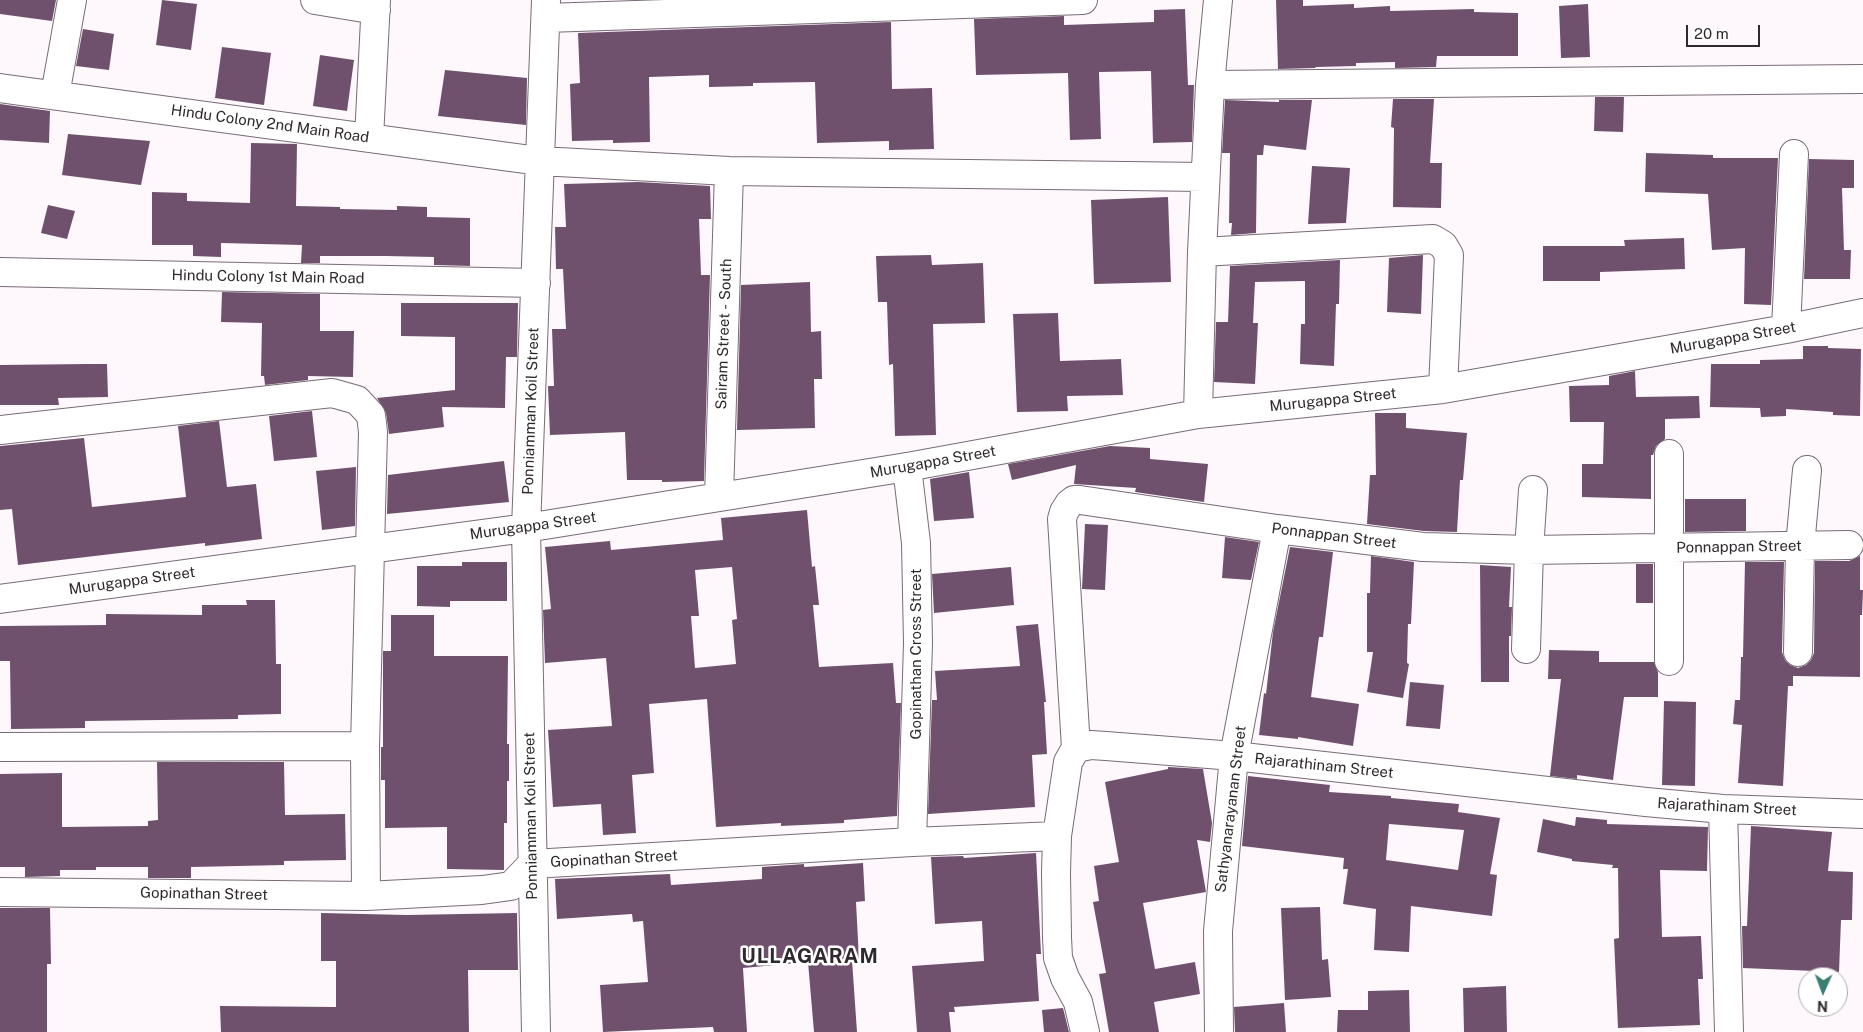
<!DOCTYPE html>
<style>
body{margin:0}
#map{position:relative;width:1863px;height:1032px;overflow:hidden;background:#fef8fd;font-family:"Public Sans",sans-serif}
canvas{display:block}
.north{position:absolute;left:1798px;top:967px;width:50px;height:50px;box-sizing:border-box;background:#fff;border:1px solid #aba9ab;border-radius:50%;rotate:182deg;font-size:14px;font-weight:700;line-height:20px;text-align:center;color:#2e292d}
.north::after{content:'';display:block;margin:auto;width:18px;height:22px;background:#3a7e72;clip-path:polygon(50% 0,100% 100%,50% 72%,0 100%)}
.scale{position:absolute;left:1686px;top:25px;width:74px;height:22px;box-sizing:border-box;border:2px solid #2e292d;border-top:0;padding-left:6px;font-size:15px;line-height:18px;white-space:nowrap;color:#2e292d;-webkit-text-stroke:4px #fff;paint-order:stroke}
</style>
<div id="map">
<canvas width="1863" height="1032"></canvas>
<div class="north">N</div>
<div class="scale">20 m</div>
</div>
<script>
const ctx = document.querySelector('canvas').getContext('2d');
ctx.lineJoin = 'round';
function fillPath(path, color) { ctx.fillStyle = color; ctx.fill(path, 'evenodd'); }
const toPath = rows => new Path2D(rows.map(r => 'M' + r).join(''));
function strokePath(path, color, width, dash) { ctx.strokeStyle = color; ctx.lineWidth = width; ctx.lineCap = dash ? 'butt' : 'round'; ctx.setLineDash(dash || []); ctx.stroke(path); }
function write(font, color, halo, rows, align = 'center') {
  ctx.font = font + ' "Public Sans",sans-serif'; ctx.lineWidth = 5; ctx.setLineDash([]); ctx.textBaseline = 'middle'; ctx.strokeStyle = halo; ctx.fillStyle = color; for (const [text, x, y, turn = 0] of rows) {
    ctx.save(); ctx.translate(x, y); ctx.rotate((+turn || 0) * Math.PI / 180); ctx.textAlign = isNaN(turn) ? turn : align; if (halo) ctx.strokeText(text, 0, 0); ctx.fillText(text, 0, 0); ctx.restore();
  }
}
fillPath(toPath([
 [0,0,56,0,52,21,0,14],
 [162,0,197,4,191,50,156,45],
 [1276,0,1303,0,1303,6,1354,4,1354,8,1390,6,1390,11,1474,9,1474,12,1518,13,1518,56,1437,56,1436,67,1395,68,1395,62,1356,63,1356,66,1316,67,1315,68,1278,69],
 [1588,4,1590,57,1561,58,1559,6],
 [1185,9,1188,85,1194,85,1192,142,1153,143,1151,71,1099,72,1101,139,1070,140,1068,73,976,75,974,19,1064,16,1064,25,1154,22,1154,10],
 [891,22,892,89,932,88,934,149,889,150,889,141,817,143,815,82,753,83,753,86,709,87,709,75,649,77,650,142,613,143,613,140,572,141,570,84,580,83,578,33],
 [83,29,114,34,109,70,76,66],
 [222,47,271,53,264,105,215,98],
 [320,55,354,60,347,111,313,106],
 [445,70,527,78,526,125,438,116],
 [1595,97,1624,97,1623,132,1594,131],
 [1393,99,1434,99,1430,163,1442,163,1441,208,1393,207,1394,128,1391,127],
 [1225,100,1279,102,1279,100,1312,100,1306,150,1264,145,1263,155,1257,155,1256,233,1231,235,1232,223,1229,223,1230,153,1222,153],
 [0,104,50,111,49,143,0,140],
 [68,134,150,141,141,185,62,175],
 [251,143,297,144,296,206,340,207,340,209,397,210,397,206,427,207,427,217,470,218,470,266,434,265,434,257,386,256,320,256,320,263,301,263,302,245,221,243,221,257,193,256,193,245,152,245,152,192,187,193,187,201,250,203],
 [1646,153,1713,155,1713,158,1778,158,1771,305,1744,304,1745,248,1712,250,1708,194,1645,192],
 [1809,159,1854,160,1854,188,1842,188,1844,250,1851,250,1850,279,1804,279],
 [1312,166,1350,168,1346,223,1308,224],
 [638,182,710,186,711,219,699,219,701,275,710,275,704,481,662,482,662,480,627,480,625,432,550,435,548,386,554,386,552,329,566,329,563,269,556,269,555,227,566,227,564,184],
 [1168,197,1171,282,1094,284,1091,200],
 [48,205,75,211,67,239,41,233],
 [1684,238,1685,269,1600,272,1600,281,1543,281,1543,246,1625,246,1624,240],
 [931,255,932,265,983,263,985,323,933,324,936,435,895,436,893,364,889,365,887,302,878,302,876,256],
 [1423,255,1421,314,1387,312,1389,258],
 [1340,260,1339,304,1336,304,1334,366,1300,364,1301,324,1305,324,1305,281,1255,282,1253,323,1258,323,1255,384,1214,382,1216,322,1228,322,1230,266],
 [810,282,811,332,821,331,822,379,814,379,815,428,737,430,741,285],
 [222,292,320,294,320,331,354,331,353,377,308,376,308,380,265,385,264,376,261,376,262,323,221,322],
 [401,303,518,303,517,357,506,357,505,408,442,407,444,427,389,434,386,413,377,398,455,390,455,337,401,336],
 [1058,313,1060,361,1121,359,1123,395,1067,396,1068,411,1017,412,1013,314],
 [1803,346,1828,346,1828,348,1861,349,1860,416,1833,415,1833,412,1786,409,1786,416,1761,417,1760,408,1710,407,1711,364,1760,364,1760,360,1803,359],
 [87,364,107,364,108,397,58,398,59,405,0,405,0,365],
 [1635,371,1636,397,1699,396,1700,418,1665,419,1665,439,1656,446,1653,455,1651,455,1651,499,1582,497,1582,464,1603,464,1604,422,1570,422,1569,386,1609,385,1609,376],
 [312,411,317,457,274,461,269,416],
 [1375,413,1406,413,1406,428,1467,433,1463,480,1460,480,1457,532,1424,531,1367,524,1370,475,1376,475],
 [219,421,227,487,256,484,262,539,205,546,205,543,18,565,12,509,0,510,0,446,84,438,92,507,186,497,178,426],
 [1110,446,1150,448,1150,459,1208,464,1204,502,1135,492,1136,488,1074,484,1076,465,1012,480,1008,464],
 [504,461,509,502,387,514,388,475],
 [356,467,355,526,322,530,316,471],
 [969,472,974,518,934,521,930,479],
 [1685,499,1746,499,1746,531,1685,532],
 [807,510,812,567,815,566,819,605,813,605,819,667,893,663,896,703,901,703,897,816,844,820,844,823,781,826,781,823,716,827,707,699,649,704,654,773,632,775,636,833,603,835,601,804,553,807,548,730,612,726,606,658,545,663,543,610,551,609,545,547,610,541,611,550,723,540,721,518],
 [732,567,737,619,732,620,736,664,695,668,691,616,699,616,695,570],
 [1085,524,1108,525,1105,590,1082,589],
 [1225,537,1259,542,1251,580,1222,578],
 [1290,547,1333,552,1323,637,1319,637,1311,697,1359,704,1353,746,1298,737,1298,739,1259,735,1264,693,1266,694,1273,632],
 [1371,556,1414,562,1411,624,1408,624,1407,663,1409,664,1403,698,1367,692,1373,652,1367,652,1367,593,1370,593],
 [1860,556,1860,590,1863,590,1862,615,1860,615,1860,677,1793,676,1793,686,1788,686,1783,786,1738,783,1742,725,1733,724,1735,700,1740,700,1741,657,1743,657,1745,562,1784,562,1782,652,1785,660,1790,665,1798,668,1806,665,1811,660,1814,653,1815,561,1849,561],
 [462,562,507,562,507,601,450,601,450,607,417,606,417,566,462,566],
 [1636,564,1653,564,1653,603,1636,603],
 [1480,565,1511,567,1509,607,1512,607,1511,636,1509,636,1509,682,1481,682],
 [1011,567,1014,605,934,613,932,574],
 [246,600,275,600,276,664,281,664,281,714,238,715,238,719,85,721,85,728,11,729,10,661,0,661,0,626,106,625,106,614,202,615,202,605,247,605],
 [391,615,434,615,434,656,508,656,507,744,509,744,509,781,507,781,507,823,504,823,504,870,447,869,447,827,385,828,385,780,381,780,381,747,383,747,383,651,391,651],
 [1038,624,1046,702,1044,702,1047,754,1032,755,1035,807,928,814,932,700,937,700,935,671,1020,666,1016,626],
 [1549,650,1599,651,1599,662,1654,662,1658,672,1658,697,1624,697,1613,780,1577,775,1577,779,1550,776,1561,679,1548,679],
 [1410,682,1444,685,1440,729,1406,726],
 [1664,701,1696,702,1695,786,1662,785],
 [157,762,284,762,285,815,345,814,346,860,284,861,284,865,191,867,191,878,148,878,148,867,96,867,96,870,60,870,60,876,25,877,25,867,0,867,0,774,62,773,62,827,148,826,148,821,158,820],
 [1168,767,1203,769,1212,823,1210,842,1197,840,1206,892,1143,903,1155,969,1195,962,1200,994,1154,1002,1159,1032,1109,1032,1099,974,1106,973,1093,902,1099,901,1094,866,1119,862,1105,782,1168,769],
 [1248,776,1330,785,1329,792,1391,796,1391,798,1459,804,1458,812,1500,818,1490,874,1497,875,1492,916,1411,906,1409,952,1374,950,1376,909,1343,904,1348,869,1343,869,1344,858,1242,846],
 [1389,824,1464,830,1458,870,1386,860],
 [1576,817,1607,820,1607,824,1708,827,1707,871,1660,870,1662,937,1701,936,1703,979,1698,979,1700,1025,1618,1028,1614,939,1619,938,1618,868,1612,868,1613,865,1572,861,1572,859,1537,852,1543,819,1575,826],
 [1751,826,1832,832,1828,871,1853,872,1852,920,1841,920,1839,972,1743,968,1742,926,1747,926],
 [1036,853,1041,954,1036,954,1039,1001,954,1007,955,1012,949,1012,951,1032,917,1032,912,966,984,961,982,921,935,924,931,857,963,856,964,858],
 [863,863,865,901,856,902,859,959,852,960,857,1032,814,1032,808,962,743,968,747,1032,714,1032,713,1027,603,1032,600,985,648,982,643,921,633,922,632,914,557,919,555,879,670,874,671,885,762,879,762,867,804,864,804,867],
 [1320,907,1322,960,1328,959,1331,997,1285,1000,1281,908],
 [0,908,50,908,51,964,47,964,47,1032,0,1032],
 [321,913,407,915,517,913,518,970,468,970,469,1032,221,1032,220,1006,336,1007,336,961,321,961],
 [1506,986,1507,1032,1464,1032,1463,988],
 [1409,990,1410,1032,1337,1032,1338,1010,1368,1010,1368,991],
 [1284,1003,1286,1032,1235,1032,1234,1007],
 [1063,1008,1069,1032,1044,1032,1042,1010]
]), '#70516d');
const minor = toPath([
 [315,0,376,10],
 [546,18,1083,0],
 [1210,85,1863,79],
 [0,88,539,161,729,171,1205,177],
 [55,95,72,0],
 [369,138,376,0],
 [1202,252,1433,239,1443,245,1449,255,1443,389],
 [0,272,536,283],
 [1786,329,1794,154],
 [1198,414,1202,252,1210,85,1218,0],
 [0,430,332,393,357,400,371,415,373,432,365,746,366,896],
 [1669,454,1669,661],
 [907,467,916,543,918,643,912,842],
 [719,497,729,171],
 [0,599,526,528,907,467,1198,414,1443,389,1786,329,1863,313],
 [1526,649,1529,550,1533,490],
 [1798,652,1800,546,1807,470],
 [0,747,365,746],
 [1076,748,1062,519,1064,512,1069,504,1074,500,1080,500,1277,529,1423,547,1529,550,1849,545],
 [1723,809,1729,1032],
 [0,892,366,896,482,890,511,886,532,864,912,842,1057,836],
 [536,1032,526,528,546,0],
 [1085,1032,1078,1002,1065,978,1058,958,1057,937,1056,873,1057,836,1068,762,1076,748,1091,745,1106,746,1234,756,1646,802,1723,809,1863,814],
 [1219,1032,1218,931,1234,756,1277,529]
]);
strokePath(minor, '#786b76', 30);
strokePath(minor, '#fff', 28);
write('15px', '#2e292d', '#fff', [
 ["Hindu Colony 2nd Main Road",270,124,8],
 ["Hindu Colony 1st Main Road",268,277,1],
 ["Sairam Street - South",724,334,-88],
 ["Murugappa Street",1733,338,-10],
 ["Murugappa Street",1333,400,-6],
 ["Ponniamman Koil Street",531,411,-88],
 ["Murugappa Street",933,462,-10],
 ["Murugappa Street",533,526,-8],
 ["Ponnappan Street",1334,536,7],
 ["Ponnappan Street",1739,547,-1],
 ["Murugappa Street",132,581,-8],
 ["Gopinathan Cross Street",916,654,-90],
 ["Rajarathinam Street",1324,766,6],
 ["Rajarathinam Street",1727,807,3],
 ["Sathyanarayanan Street",1231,809,-83],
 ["Ponniamman Koil Street",531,816,-91],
 ["Gopinathan Street",614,859,-3],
 ["Gopinathan Street",204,894,1]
]);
ctx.letterSpacing = '1px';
write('bold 20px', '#2e292d', '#fff', [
 ["ULLAGARAM",810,957]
]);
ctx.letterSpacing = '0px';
</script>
